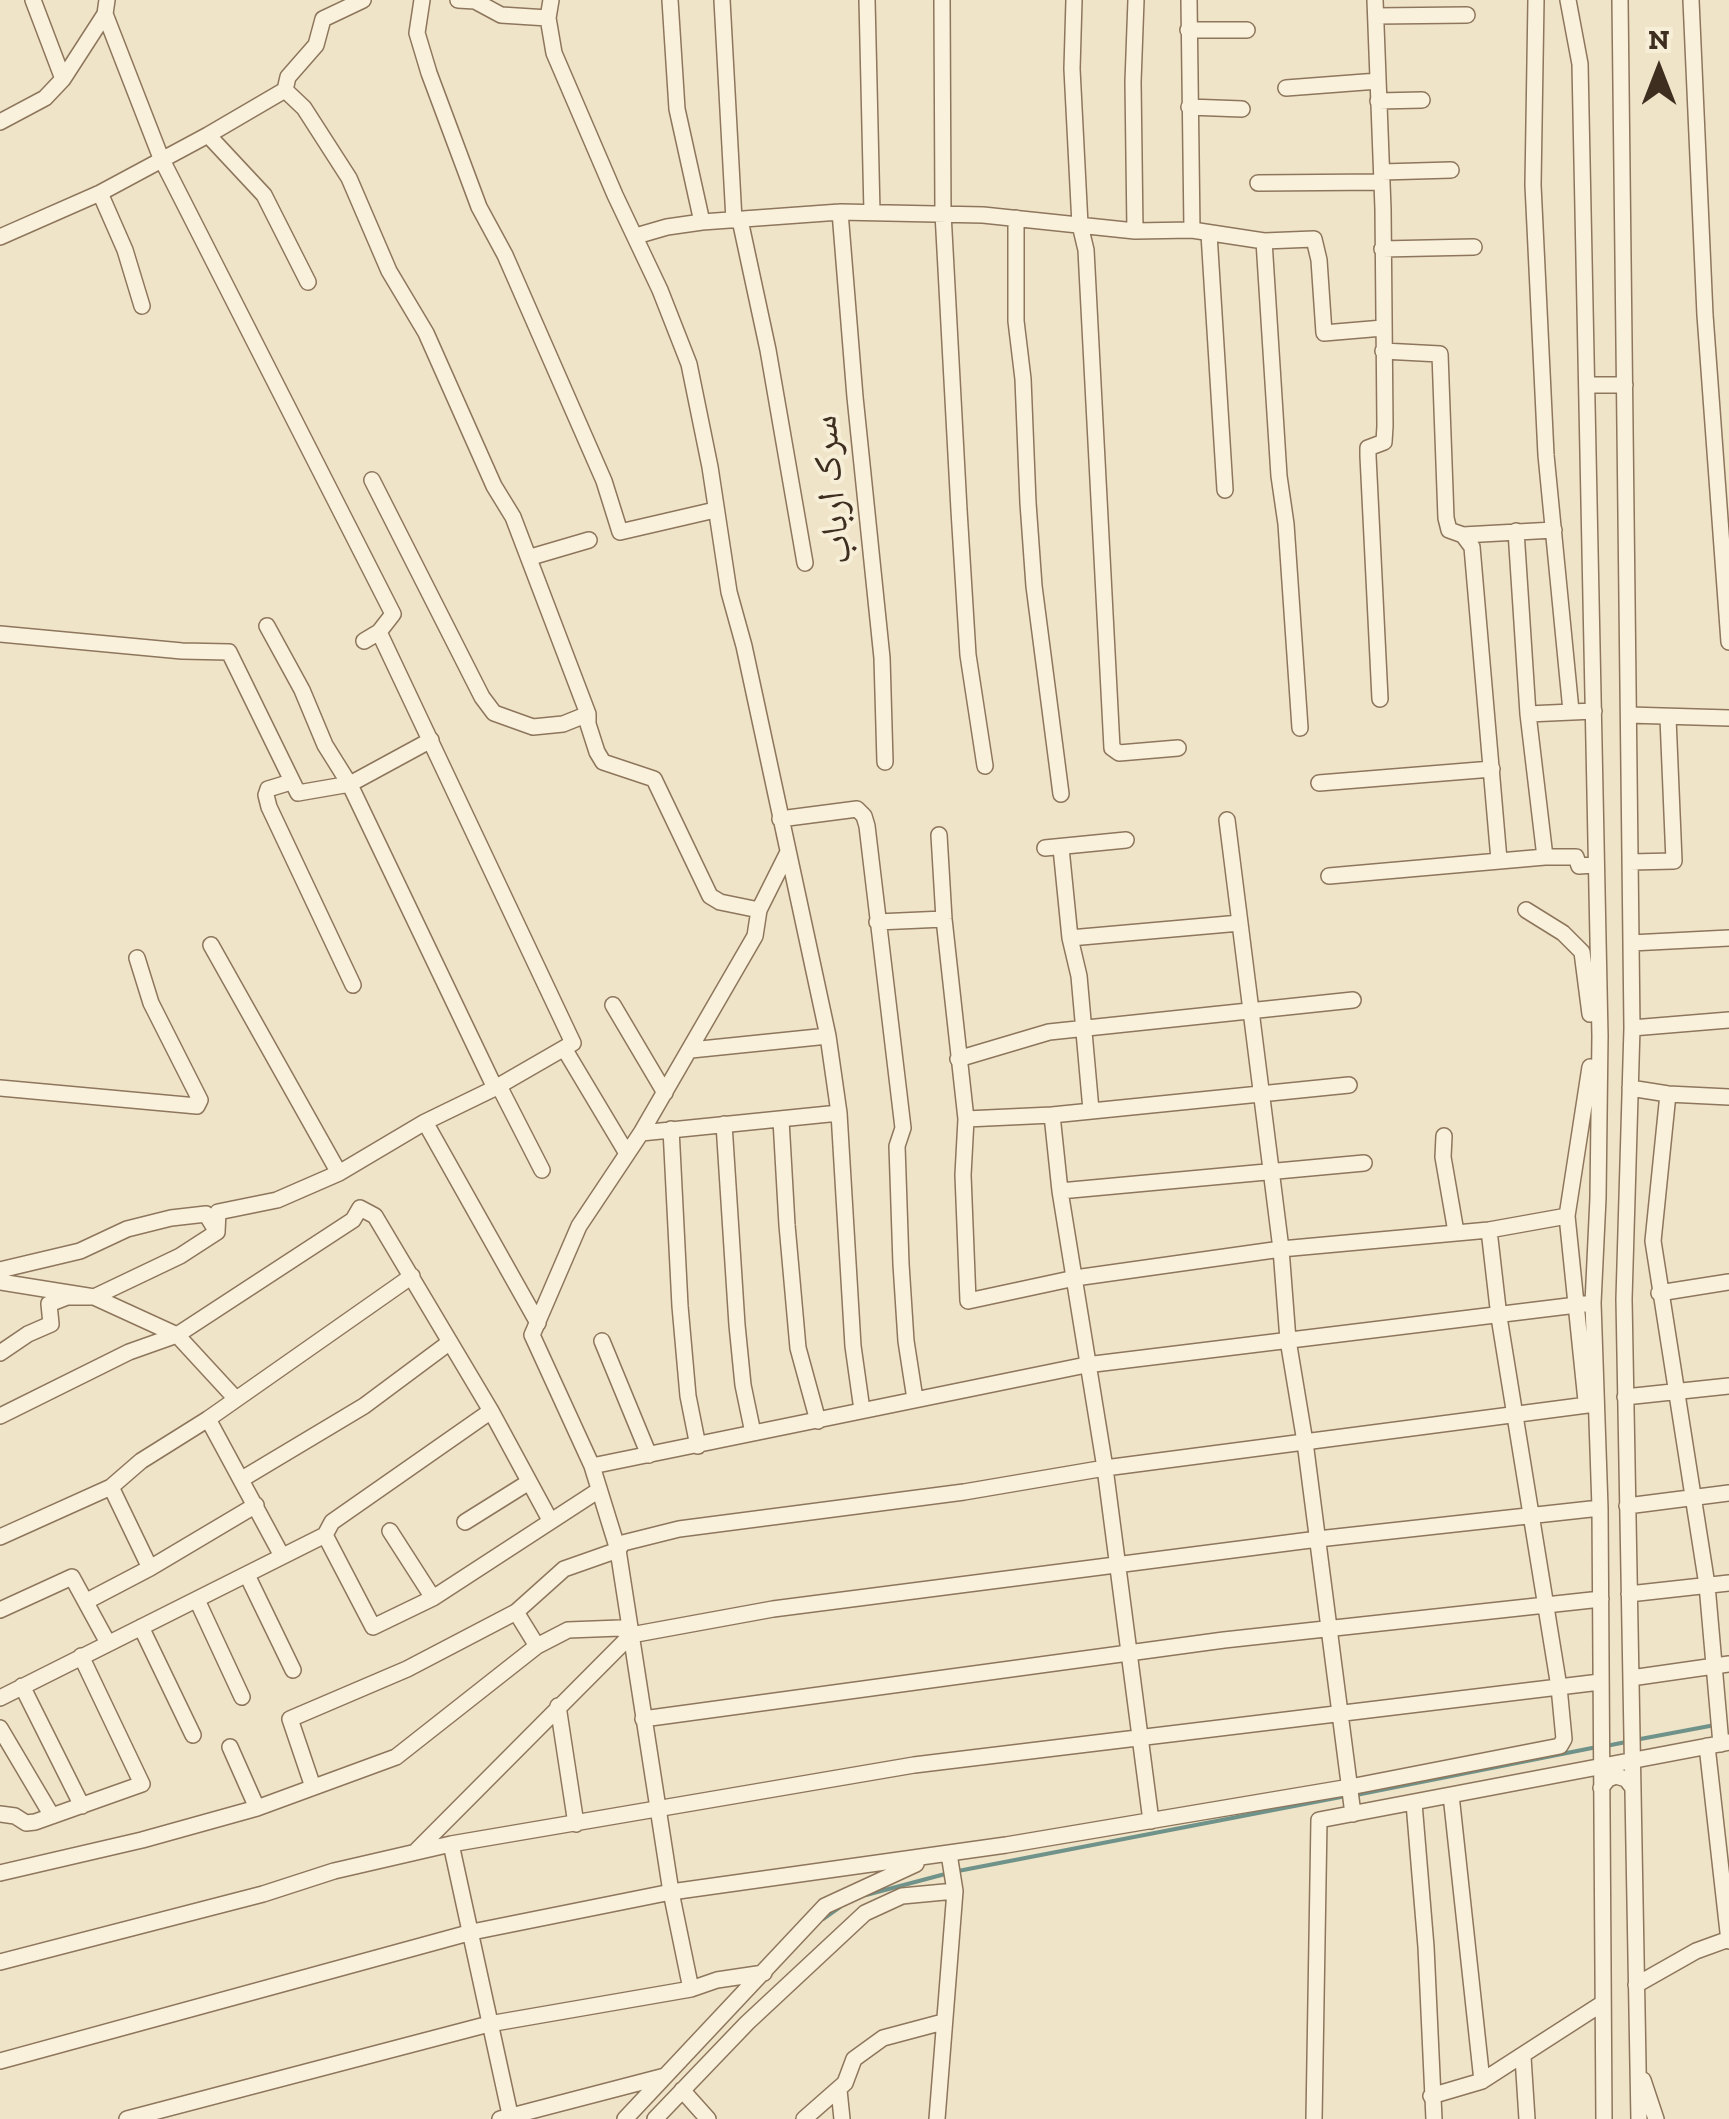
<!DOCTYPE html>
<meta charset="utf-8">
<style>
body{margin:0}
#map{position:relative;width:1729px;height:2119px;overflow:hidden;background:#f0e4c8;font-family:"Zilla Slab",serif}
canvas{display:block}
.north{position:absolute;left:1609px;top:20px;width:100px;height:100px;-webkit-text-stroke:8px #f7eed8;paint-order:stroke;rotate:0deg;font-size:28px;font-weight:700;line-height:40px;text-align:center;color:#3d2e20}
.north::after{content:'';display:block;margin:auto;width:35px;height:45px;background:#3d2e20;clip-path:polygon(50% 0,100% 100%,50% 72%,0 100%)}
</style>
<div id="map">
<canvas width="1729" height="2119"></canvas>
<div class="north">N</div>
</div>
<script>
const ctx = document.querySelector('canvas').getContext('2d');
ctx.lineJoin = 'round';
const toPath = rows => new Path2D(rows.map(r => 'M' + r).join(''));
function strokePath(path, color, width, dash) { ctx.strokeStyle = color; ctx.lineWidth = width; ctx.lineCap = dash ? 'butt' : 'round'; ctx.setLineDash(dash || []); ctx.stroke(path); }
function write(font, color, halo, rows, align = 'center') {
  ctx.font = font + ' "Zilla Slab","Noto Naskh Arabic",serif'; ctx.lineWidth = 8; ctx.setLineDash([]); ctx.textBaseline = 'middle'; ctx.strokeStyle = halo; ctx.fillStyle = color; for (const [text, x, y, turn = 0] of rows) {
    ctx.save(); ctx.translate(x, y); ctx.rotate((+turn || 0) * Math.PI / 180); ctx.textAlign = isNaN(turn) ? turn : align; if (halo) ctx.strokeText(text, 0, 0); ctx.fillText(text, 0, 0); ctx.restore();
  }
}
strokePath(toPath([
 [1635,1740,1715,1725],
 [1606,1746,1626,1742],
 [1356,1795,1597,1747],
 [958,1871,1346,1796],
 [866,1895,949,1873],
 [823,1919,840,1907]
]), '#6f938a', 4);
const minor = toPath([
 [33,0,63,79],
 [422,0,417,33,429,73,479,207,505,255,604,481,620,532,715,510],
 [458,0,475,1,501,15,548,18],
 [551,0,548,18,554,53,615,195,660,290,689,364,710,467,729,592,744,646,828,1036,839,1113,853,1346,862,1410],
 [670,0,677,109,702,222],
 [722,0,734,220],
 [867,0,872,212],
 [942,0,943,213,959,510,968,655,985,766],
 [1074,0,1072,69,1080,225,1086,250,1112,748,1119,753,1178,748],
 [1189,0,1192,230],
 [1375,0,1383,209,1385,426,1384,442,1368,448,1368,456,1380,699],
 [1536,0,1533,185,1546,455,1571,711],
 [1568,0,1580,64,1600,1036,1598,1198,1593,1303,1600,1508,1604,2119],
 [1620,0,1632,1028,1624,1299,1639,2119],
 [1691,0,1705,315,1729,642],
 [105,14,161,158,393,614,379,632,364,641],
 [1376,16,1467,15],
 [1188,30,1247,30],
 [1286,88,1378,81],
 [285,90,304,108,349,178,389,271,426,333,494,486,513,517,588,714,588,724,597,752,603,762,654,779,710,896,720,902,759,910],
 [1378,101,1422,100],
 [1189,107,1242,109],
 [0,122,45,98,63,79,105,14,107,0],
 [208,135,264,195,308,282],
 [1382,172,1451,170],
 [1258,183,1382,182],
 [100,193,125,250,142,306],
 [840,212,855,397,882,658,885,762],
 [1016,218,1016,321,1023,379,1028,503,1034,586,1061,794],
 [740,220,768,350,805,563],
 [1135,231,1133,82,1136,0],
 [1209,234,1225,490],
 [636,236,667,227,702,222,840,212,983,215,1135,231,1192,230,1264,241,1314,239,1319,260,1324,333,1383,328],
 [0,237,100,193,208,135,285,90,288,77,316,45,323,19,363,0],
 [1264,241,1279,476,1286,524,1300,728],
 [1382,249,1474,247],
 [1383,351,1440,354,1446,518,1449,530,1463,535,1472,547,1499,860],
 [1587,385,1625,385],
 [372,480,482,697,494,713,533,727,563,724,588,714],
 [1516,531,1528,714,1545,857],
 [1463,535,1554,530],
 [531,557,589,540],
 [267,626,302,690,325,745,350,785,495,1088],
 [0,634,182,651,229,652,298,793,350,784,431,740],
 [1528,714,1594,711],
 [1629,715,1729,718],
 [291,782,268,789,266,795,269,807,353,985],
 [1319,783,1492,769],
 [780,819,857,809,864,816,867,826,903,1128,897,1146,901,1264,906,1341,915,1399],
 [1227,820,1281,1249,1288,1340,1305,1442,1353,1814],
 [939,835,944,919,966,1119,963,1175,968,1301,1075,1278,1281,1249,1489,1230,1567,1216],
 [1045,848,1126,840],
 [1061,848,1070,938,1079,976,1091,1110],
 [1630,862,1674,861,1668,718],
 [1329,876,1545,857,1576,857,1579,866,1594,865],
 [1526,910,1563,933,1582,952,1590,1014],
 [877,922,944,919],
 [1070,938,1240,923],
 [1631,943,1729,938],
 [211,945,339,1173],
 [613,1005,665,1093],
 [1632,1028,1729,1020],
 [565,1050,626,1152],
 [691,1050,828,1036],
 [958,1059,1049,1032,1353,1000],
 [499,1086,542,1170],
 [0,1088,197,1106,200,1100,151,1003,137,958],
 [1630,1088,1668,1094,1729,1097],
 [1668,1094,1653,1241,1707,1585,1721,1744],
 [1052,1115,1060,1191,1105,1468,1151,1821],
 [966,1119,1052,1115,1349,1085],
 [781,1120,787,1225,798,1348,818,1421],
 [425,1122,538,1323],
 [724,1124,737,1325,743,1385,753,1433],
 [671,1129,680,1306,688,1396,698,1446],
 [641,1133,839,1113],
 [1444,1136,1443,1157,1456,1232],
 [1060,1191,1364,1163],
 [0,1270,80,1251,127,1229,171,1218,206,1214,217,1232],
 [0,1282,94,1297,177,1335,236,1399],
 [1659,1293,1729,1282],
 [602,1341,649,1455],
 [0,1353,28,1334,51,1324,49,1304,67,1297,94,1297,180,1256,217,1232,218,1212,277,1200,339,1173,425,1122,495,1088,573,1043,379,632],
 [1625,1397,1729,1386],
 [1586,1401,1567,1216,1590,1067],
 [0,1416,129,1352,177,1335,353,1220,360,1208,375,1216,491,1411,550,1520],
 [208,1419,282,1556],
 [592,1466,1086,1365,1593,1303],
 [242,1479,364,1406,450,1342],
 [111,1487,150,1568],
 [1627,1506,1729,1493],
 [465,1522,529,1482],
 [390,1531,433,1598],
 [325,1535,373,1627,433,1598,599,1490],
 [0,1537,111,1487,141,1461,208,1419,412,1276],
 [247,1575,293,1670],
 [1629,1594,1729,1583],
 [197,1600,242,1697],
 [87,1601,150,1568,256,1505],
 [0,1610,72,1577,108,1643],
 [516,1612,564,1569,618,1550,623,1543,679,1529,964,1492,1105,1468,1595,1404],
 [141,1627,193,1735],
 [1631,1678,1729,1664],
 [22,1686,82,1806],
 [0,1698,325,1535,332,1522,491,1411],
 [558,1706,576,1824],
 [643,1719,1224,1640,1601,1599],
 [0,1728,52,1816],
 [1707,1746,1729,1941],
 [230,1747,257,1808],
 [313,1787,290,1719,407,1669,516,1612,537,1646],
 [1601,1788,1608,1779,1616,1776,1626,1779,1633,1788],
 [1451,1795,1482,2081],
 [1414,1803,1426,1947,1434,2119],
 [0,1814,15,1816,26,1823,35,1822,142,1784,81,1656],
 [451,1844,511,2119],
 [417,1850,631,1635,773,1609,1318,1539,1600,1508],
 [0,1873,142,1840,257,1808,396,1757,537,1646,568,1630,620,1628,631,1635],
 [0,1962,263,1894,334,1871,451,1844,914,1765,1600,1682],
 [1636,1985,1696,1951,1729,1939],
 [691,1989,671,1892,618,1550,592,1466,532,1335,579,1226,641,1133,755,936,759,910,788,852],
 [1523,2057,1527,2119],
 [0,2061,472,1932,671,1892,1006,1845,1350,1787,1560,1746,1564,1739,1559,1687,1499,1317,1489,1230],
 [1643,2080,1656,2119],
 [682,2090,708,2119],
 [839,2090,842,2119],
 [1431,2096,1482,2081,1603,2003],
 [127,2119,489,2024,691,1989,717,1980,764,1973],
 [500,2119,665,2076],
 [625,2119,825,1906,916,1864],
 [655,2119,747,2023,865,1913,902,1896,955,1891],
 [804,2119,845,2083,854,2059,883,2038,943,2022],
 [937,2119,955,1891,949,1854],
 [1314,2119,1319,1820,1729,1742]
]);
strokePath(minor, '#8d765c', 18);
strokePath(minor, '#faf1dc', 15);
write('38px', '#3d2e20', '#f7eed8', [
 ["سرک ارباب",832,490,-96]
]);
</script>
